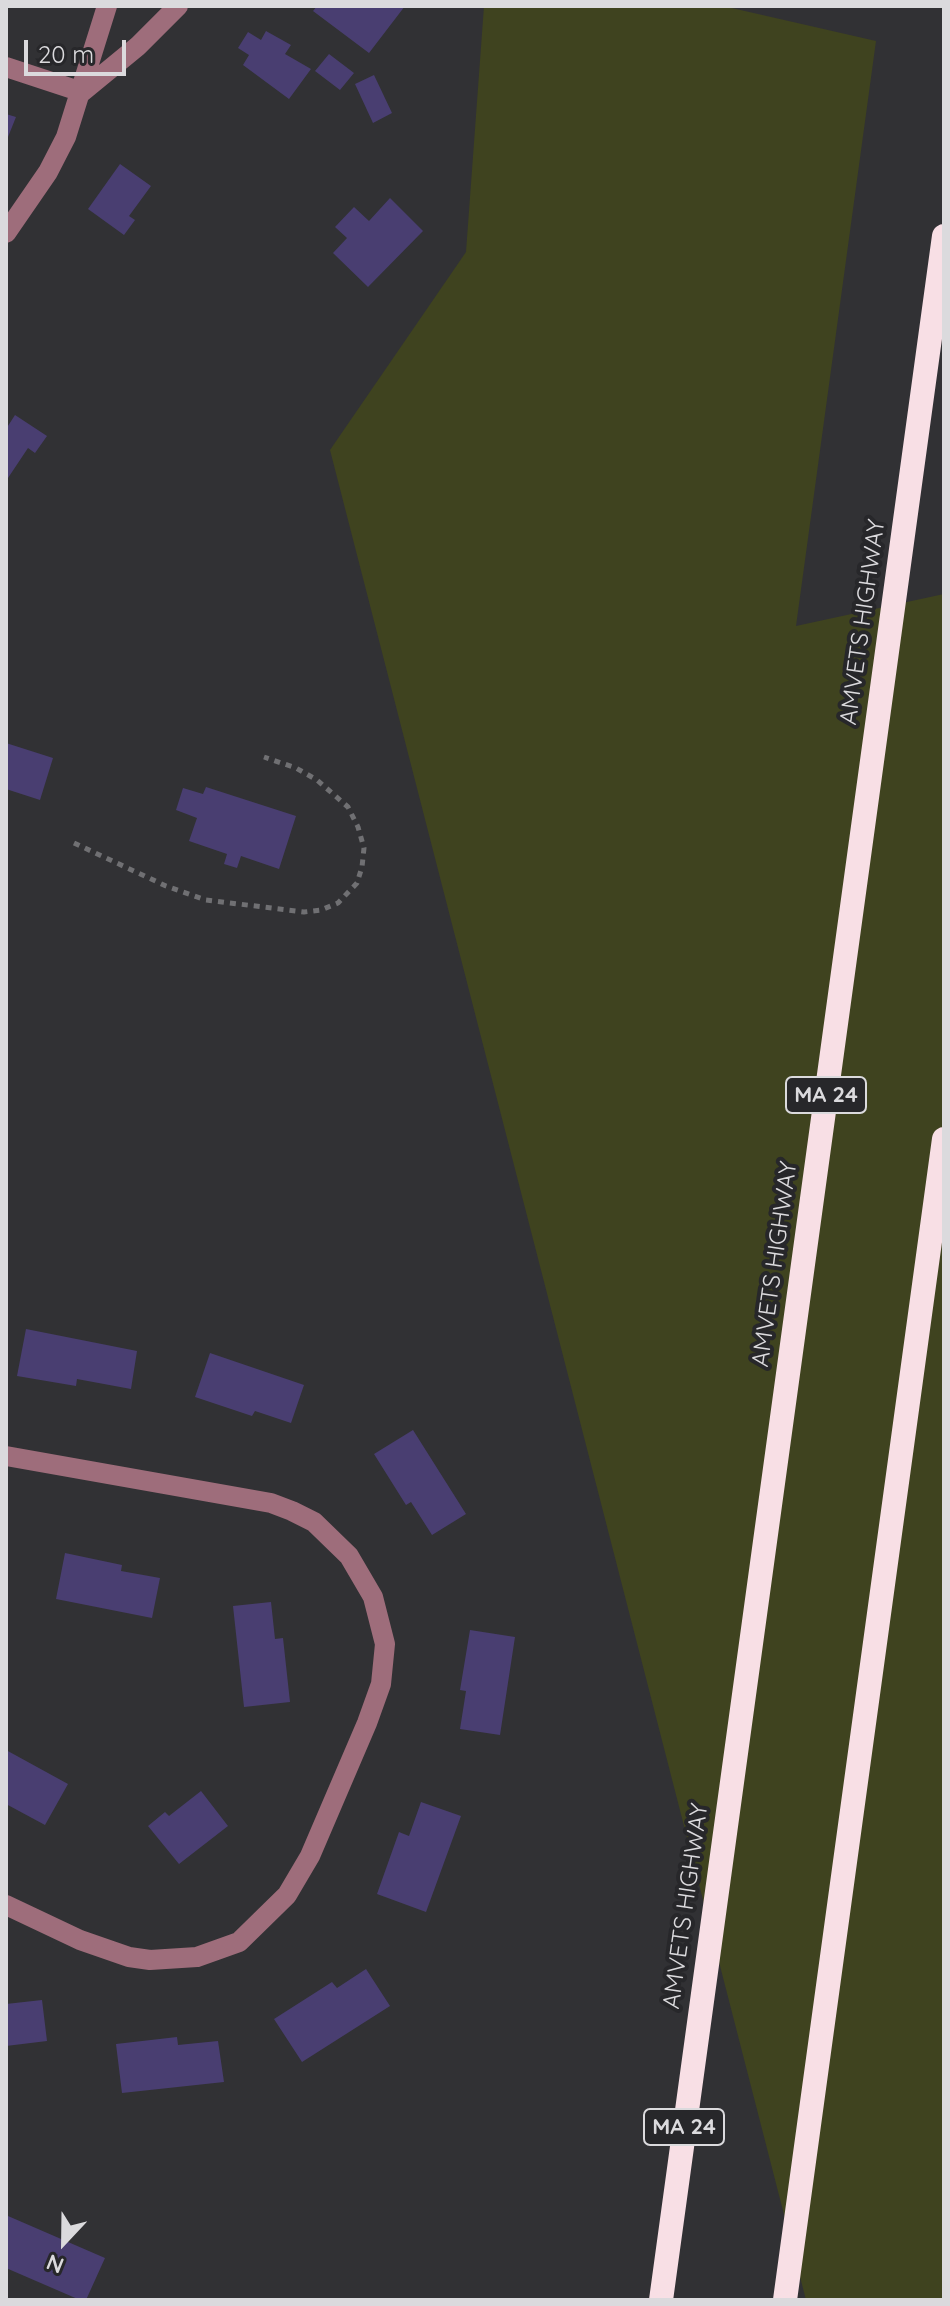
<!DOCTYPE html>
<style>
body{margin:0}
#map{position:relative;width:950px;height:2306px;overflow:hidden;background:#313134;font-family:Quicksand,sans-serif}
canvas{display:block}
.frame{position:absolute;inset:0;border:8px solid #dbdadd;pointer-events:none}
.north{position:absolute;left:24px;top:2202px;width:80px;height:80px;-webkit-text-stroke:6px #27272a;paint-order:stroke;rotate:202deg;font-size:22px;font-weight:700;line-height:32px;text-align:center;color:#dbdadd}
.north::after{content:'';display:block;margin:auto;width:28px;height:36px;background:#dbdadd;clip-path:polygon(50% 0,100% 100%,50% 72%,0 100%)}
.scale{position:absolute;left:24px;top:40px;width:102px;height:36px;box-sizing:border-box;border:4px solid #dbdadd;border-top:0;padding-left:10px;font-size:24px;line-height:28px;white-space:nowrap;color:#dbdadd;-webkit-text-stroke:6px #27272a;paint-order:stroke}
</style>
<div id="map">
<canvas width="950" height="2306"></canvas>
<div class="frame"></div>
<div class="north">N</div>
<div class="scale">20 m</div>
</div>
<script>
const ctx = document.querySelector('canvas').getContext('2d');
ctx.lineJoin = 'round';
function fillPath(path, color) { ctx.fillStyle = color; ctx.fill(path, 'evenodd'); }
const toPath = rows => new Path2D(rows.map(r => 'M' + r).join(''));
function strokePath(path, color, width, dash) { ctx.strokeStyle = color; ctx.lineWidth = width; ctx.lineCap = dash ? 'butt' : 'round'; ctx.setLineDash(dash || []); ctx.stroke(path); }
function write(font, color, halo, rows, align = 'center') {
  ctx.font = font + ' Quicksand,sans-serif'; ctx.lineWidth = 8; ctx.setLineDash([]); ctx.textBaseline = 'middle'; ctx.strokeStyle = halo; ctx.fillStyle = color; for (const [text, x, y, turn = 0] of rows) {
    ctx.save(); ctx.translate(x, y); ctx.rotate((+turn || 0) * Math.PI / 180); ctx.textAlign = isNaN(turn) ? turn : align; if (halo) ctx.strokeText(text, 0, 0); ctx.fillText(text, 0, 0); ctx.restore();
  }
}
fillPath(toPath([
 [484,6,723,6,876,41,796,626,944,594,944,2300,806,2300,330,450,466,252]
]), '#3f431f');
fillPath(toPath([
 [317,6,405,6,369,53,313,11],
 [266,31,291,45,285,54,311,69,289,99,243,65,249,55,238,48,248,32,261,40],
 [329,54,354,73,340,90,315,71],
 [374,75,392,113,373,123,355,84],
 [6,114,16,117,6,142],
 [120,164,151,186,129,216,135,220,124,235,88,209],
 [390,198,423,231,368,287,333,253,347,238,335,227,354,207,369,221],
 [15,415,47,436,35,453,28,448,6,481,6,429],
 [6,743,53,758,40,800,6,789],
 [206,787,296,816,279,869,241,856,237,868,224,864,227,854,189,841,197,818,176,810,183,788,203,794],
 [26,1329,137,1351,131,1389,77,1379,76,1386,17,1376],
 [210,1353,304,1385,291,1423,255,1411,252,1416,195,1397],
 [413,1430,466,1514,432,1535,411,1502,406,1505,374,1454],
 [65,1553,122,1565,121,1571,160,1578,152,1618,56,1599],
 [271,1602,275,1639,283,1638,290,1702,244,1707,233,1606],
 [470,1630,515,1637,500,1735,460,1729,466,1691,460,1690],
 [6,1750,68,1784,45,1825,6,1804],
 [201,1791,228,1826,179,1864,148,1826,165,1812,169,1816],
 [421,1802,461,1816,426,1912,377,1894,399,1832,409,1836],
 [366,1969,390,2006,302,2062,274,2019,332,1982,337,1988],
 [42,2000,47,2041,6,2046,6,2004],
 [177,2037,178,2045,218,2041,224,2082,122,2093,116,2044],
 [8,2216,105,2258,86,2300,80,2300,6,2268]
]), '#493e71');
strokePath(toPath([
 [74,843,166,886,206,900,304,912,321,910,338,903,357,883,362,867,364,848,358,827,348,807,317,780,296,768,264,757]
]), '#707073', 5, [6, 6]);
strokePath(toPath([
 [6,67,82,92],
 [82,92,138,46,178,6],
 [6,233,48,172,66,137,107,6],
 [6,1456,271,1503,292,1511,314,1522,349,1556,373,1597,385,1644,381,1684,367,1723,310,1856,287,1895,239,1942,197,1957,150,1960,129,1957,80,1940,6,1905]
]), '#9e6d7b', 20);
strokePath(toPath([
 [661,2300,944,236],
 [785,2300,944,1139]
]), '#f8dfe5', 24);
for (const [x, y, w] of [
 [826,1095,80],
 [684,2127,80]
]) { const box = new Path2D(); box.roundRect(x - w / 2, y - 18, w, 36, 6); ctx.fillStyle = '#27272a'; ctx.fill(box); strokePath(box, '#dbdadd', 2); }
write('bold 22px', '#dbdadd', null, [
 ["MA 24",826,1095],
 ["MA 24",684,2127]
]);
write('24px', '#dbdadd', '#27272a', [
 ["AMVETS HIGHWAY",863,622,-82],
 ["AMVETS HIGHWAY",775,1264,-82],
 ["AMVETS HIGHWAY",686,1906,-82]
]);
</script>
